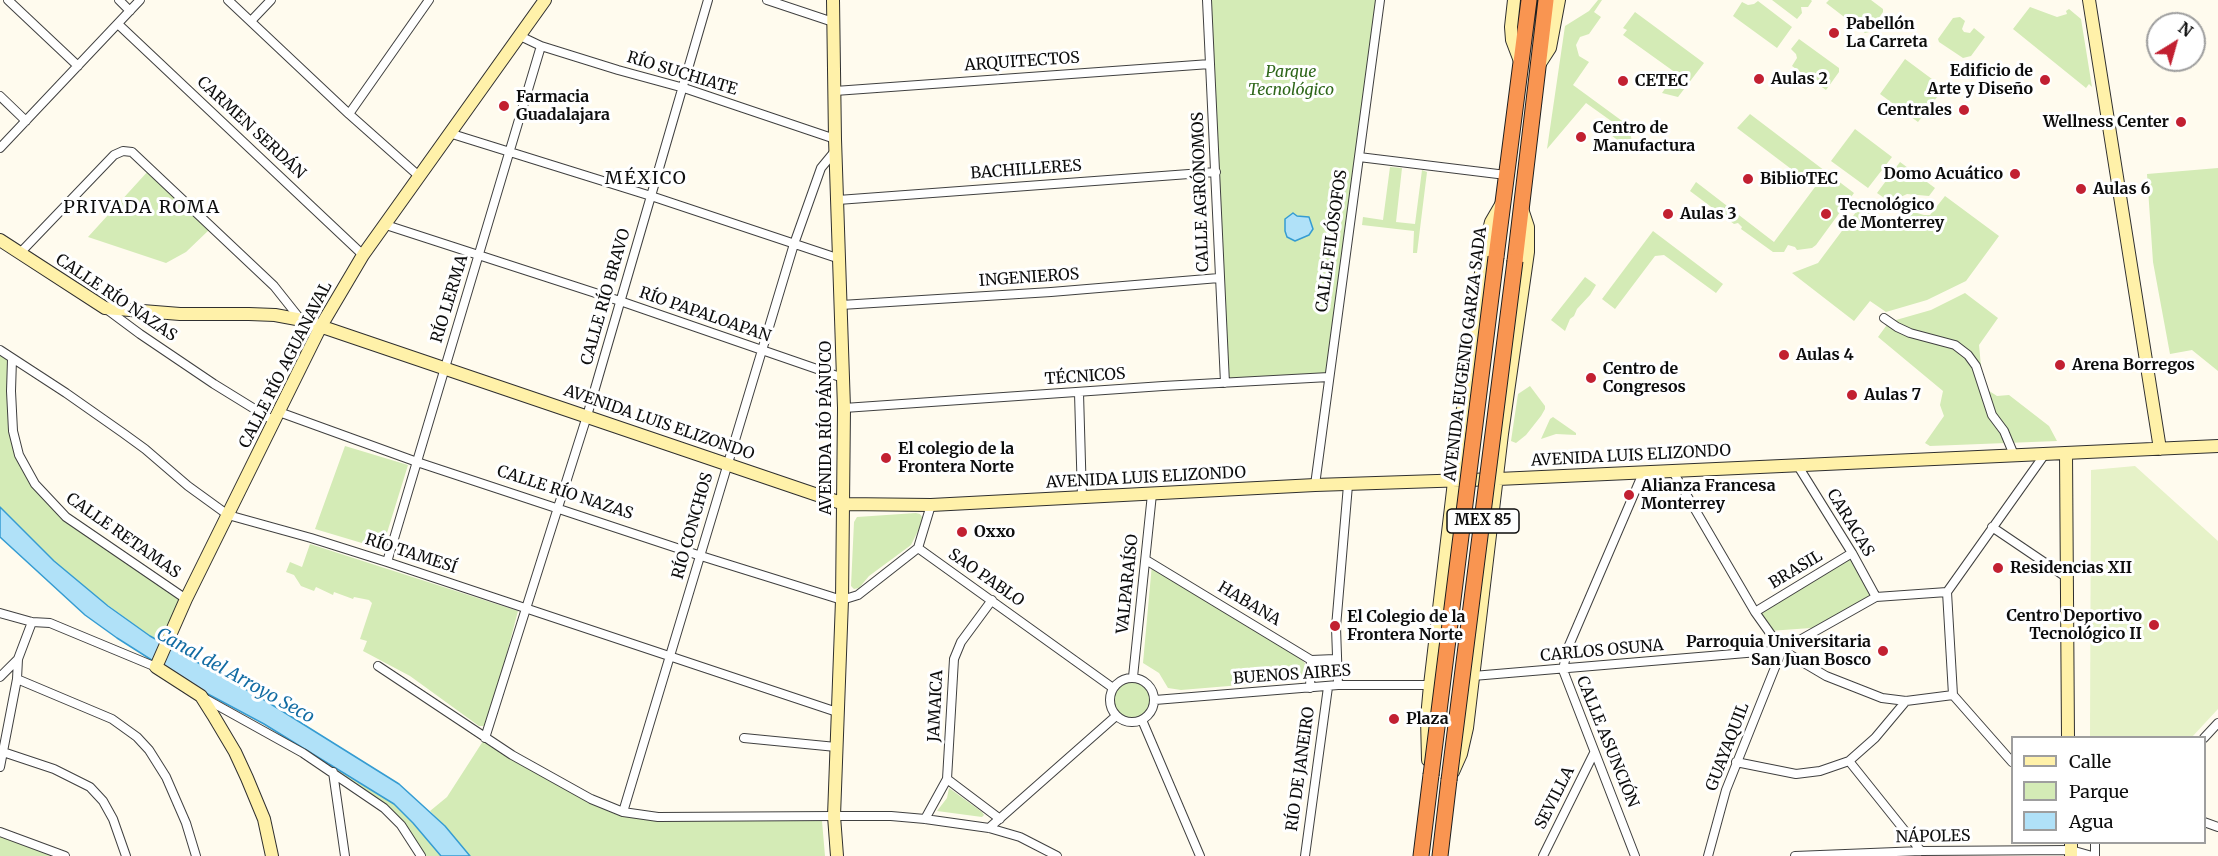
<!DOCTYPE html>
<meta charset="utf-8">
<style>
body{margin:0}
#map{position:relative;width:2218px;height:856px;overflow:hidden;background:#fffbee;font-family:Merriweather,serif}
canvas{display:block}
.legend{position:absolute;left:2011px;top:736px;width:195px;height:108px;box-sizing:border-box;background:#fff;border:2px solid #9e9e9e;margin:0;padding:8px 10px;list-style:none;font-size:18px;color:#0d0d0d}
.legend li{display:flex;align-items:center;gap:12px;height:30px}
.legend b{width:30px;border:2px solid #9e9e9e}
.north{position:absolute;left:2146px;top:12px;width:60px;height:60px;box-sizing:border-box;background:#fff;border:2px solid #9e9e9e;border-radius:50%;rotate:37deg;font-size:16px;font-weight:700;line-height:24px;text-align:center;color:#0d0d0d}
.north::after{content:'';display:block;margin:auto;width:21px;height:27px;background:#c22031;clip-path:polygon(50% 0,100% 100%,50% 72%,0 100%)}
</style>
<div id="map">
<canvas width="2218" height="856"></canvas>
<ul class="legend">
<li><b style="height:8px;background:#fff1a9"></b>Calle</li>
<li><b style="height:16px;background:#d4ebb6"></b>Parque</li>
<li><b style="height:16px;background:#b0e1f8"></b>Agua</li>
</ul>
<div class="north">N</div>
</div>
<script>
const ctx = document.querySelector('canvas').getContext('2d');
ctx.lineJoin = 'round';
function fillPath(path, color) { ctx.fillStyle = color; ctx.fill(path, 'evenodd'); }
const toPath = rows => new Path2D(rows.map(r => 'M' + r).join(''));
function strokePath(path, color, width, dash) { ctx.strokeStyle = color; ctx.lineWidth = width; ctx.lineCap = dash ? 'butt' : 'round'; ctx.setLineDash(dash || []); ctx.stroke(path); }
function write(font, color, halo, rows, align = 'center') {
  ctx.font = font + ' Merriweather,serif'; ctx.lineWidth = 6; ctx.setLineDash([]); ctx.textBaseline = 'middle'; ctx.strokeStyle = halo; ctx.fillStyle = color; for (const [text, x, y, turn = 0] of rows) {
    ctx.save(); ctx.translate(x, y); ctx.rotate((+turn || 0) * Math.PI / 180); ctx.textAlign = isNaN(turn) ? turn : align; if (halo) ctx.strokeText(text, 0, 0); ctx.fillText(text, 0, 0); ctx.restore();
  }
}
fillPath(toPath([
 [1208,0,1380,0,1327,377,1226,383],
 [1598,0,1602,0,1594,12,1601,17,1589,34,1580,37,1576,45,1579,56,1589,62,1573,85,1629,126,1634,153,1611,135,1614,132,1612,126,1614,123,1586,103,1547,149,1565,26,1589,11],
 [1772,0,1811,0,1812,1,1808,7,1801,7,1802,13,1797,19],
 [1829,0,1871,0,1883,9,1883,12,1869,32,1865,33,1826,3],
 [1758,1,1792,27,1777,48,1733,16,1742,2,1748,5,1754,4],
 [2030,7,2057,17,2067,14,2066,11,2069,9,2081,19,2092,87,2089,84,2086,88,2013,29],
 [1635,12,1704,63,1678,97,1662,93,1676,73,1623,35,1627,30,1623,28],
 [1960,17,1965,21,1962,29,1964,32,1970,33,1974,28,1985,37,1971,56,1963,58,1939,42,1938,39,1953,18],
 [1799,39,1839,68,1839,72,1826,90,1792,66,1797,58,1796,54,1791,49],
 [1905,59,1944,88,1918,122,1880,94],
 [1750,114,1854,193,1816,245,1812,248,1797,250,1795,247,1788,245,1784,252,1773,252,1741,229,1742,227,1738,223,1734,224,1690,191,1696,182,1774,242,1815,187,1737,128],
 [1855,129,1892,157,1868,188,1831,161],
 [1900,162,1935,188,1929,196,1907,194,1890,202,1877,193],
 [1390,167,1402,168,1396,222,1415,224,1422,170,1427,172,1417,253,1413,253,1414,231,1362,225,1363,217,1383,220],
 [2218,168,2218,371,2192,350,2170,354,2153,262,2147,174],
 [149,170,210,229,186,252,166,263,88,237],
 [1945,196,1999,236,1966,281,1927,300,1886,312,1870,301,1854,321,1792,273,1818,263,1862,204,1889,224,1893,224,1910,211,1924,215,1930,215],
 [1653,231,1723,284,1716,293,1664,255,1655,256,1615,309,1602,299],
 [1585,277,1596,285,1590,295,1577,309,1574,316,1570,319,1565,331,1551,320],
 [1965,293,1998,318,1979,345,1983,387,1997,396,2009,395,2049,426,2057,441,1930,446,1925,443,1944,416,1940,405,1943,391,1878,337,1889,322,1931,310],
 [0,350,12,359,11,391,19,455,48,500,186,599,166,644,150,636,86,589,54,561,0,507],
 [1530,386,1545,406,1545,409,1541,416,1526,435,1516,443,1511,441,1518,394],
 [1553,417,1576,433,1576,435,1556,434,1541,439,1550,419],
 [345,446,408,465,382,549,315,529],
 [916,513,920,514,922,517,921,525,911,545,869,576,859,588,854,589,851,586,854,522,857,517],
 [310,544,518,611,503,668,485,726,479,726,410,676,363,651,367,641,360,639,372,603,369,600,354,597,353,599,334,592,333,595,316,587,314,591,301,586,294,575,286,572,290,562,302,567],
 [1852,553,1876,597,1825,627,1769,631,1755,612],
 [1152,564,1300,658,1305,663,1303,678,1301,680,1181,690,1168,688,1159,673,1143,663],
 '1110 700a22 22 0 1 1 44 0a22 22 0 1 1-44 0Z',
 [485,738,623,812,822,821,825,856,469,856,445,826,430,811,447,797],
 [339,771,394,804,413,823,441,856,421,856,401,825,333,772],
 [949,788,982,812,984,815,982,817,937,811,947,798],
 [0,832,65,856,0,856]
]), '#d4ebb6');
fillPath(toPath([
 [2135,466,2218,541,2218,709,2192,737,2090,737,2091,470]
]), '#e6f2c8');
const water = toPath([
 [1293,213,1297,216,1309,217,1313,229,1309,235,1295,241,1287,237,1285,231,1285,219,1293,213],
 [0,507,54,561,108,606,150,636,258,696,399,784,445,826,470,856,441,856,413,823,394,804,264,724,191,685,117,638,85,615,0,537,0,507]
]);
fillPath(water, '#b0e1f8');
strokePath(water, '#359cd2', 1.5);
const street = toPath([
 [8,0,78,66],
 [119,0,130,11],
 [228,0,349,114,420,177],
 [767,0,833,22],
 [1207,0,1225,383],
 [251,21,271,0],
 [118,24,363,255],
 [520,36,541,46,618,70,684,88,835,139],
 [835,91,1210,64],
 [0,96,26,121],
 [349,114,429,0],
 [449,133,651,196,840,259],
 [0,148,140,0],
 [1359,157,1506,175],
 [838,200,1216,172],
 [386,225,620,301,843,378],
 [20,253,114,155,123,151,132,152,274,286,301,320],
 [841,305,1051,292,1219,278],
 [105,308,140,334,214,384,274,421],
 [1884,318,1897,327,1910,333,1955,345,1968,355,1976,366,1992,415,2004,431,2014,455],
 [0,350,66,393,123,433,145,449,188,486,228,515,311,538,387,562,837,712],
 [12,359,11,391,13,431,19,455,35,484,66,517,186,599],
 [1079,393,1082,498],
 [844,408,1163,386,1329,377],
 [279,412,417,462,701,556,842,600,858,595,918,548],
 [1798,466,1852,553,1876,597],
 [1672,470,1755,612,1782,650,1826,676,1882,698,1906,701,1953,695],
 [1315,485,1380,0],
 [1992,527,2066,577],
 [918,548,1113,688],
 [918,548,931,505],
 [1146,560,1311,660,1310,688],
 [387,562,541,46],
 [1947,592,2045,454],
 [1947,592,1953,695],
 [1755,612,1852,553],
 [0,613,32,622,50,623,156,667],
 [1311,660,1335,659],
 [378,666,512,755,591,799,623,812,658,817,834,816,891,816,925,819,989,828,1020,837,1057,856],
 [1473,676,1782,650,1876,597,1947,592],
 [0,677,18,659],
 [1133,677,1152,494],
 '1110 700a22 22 0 1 1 44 0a22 22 0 1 1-44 0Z',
 [17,679,112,719,137,737,149,750,166,777,186,823,196,856],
 [1338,685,1336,627,1348,485],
 [1953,695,2012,762],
 [204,698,303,753,384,808,401,825,421,856],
 [1155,700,1338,685,1430,685],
 [1142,720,1200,856],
 [485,738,587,416,708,0],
 [744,738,836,747],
 [2204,738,2218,723],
 [3,752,54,769,90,787,103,801,113,819,126,856],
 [1849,761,1921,851],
 [1736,762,1796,774,1820,771,1849,761,1875,738,1906,701],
 [0,767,17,679,18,659,32,622],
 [333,772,345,856],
 [947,779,1000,819],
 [623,812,794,244,821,168,835,151],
 [925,819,947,779,954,659,961,642,992,600],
 [2204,822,2218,827],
 [989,828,1116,716],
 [0,832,65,856],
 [2095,842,2095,856],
 [1305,856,1328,687],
 [1543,856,1594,753],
 [1635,856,1563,670,1567,650,1643,473],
 [1708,856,1726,790,1782,650],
 [1795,856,1921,851,2071,850,2092,856]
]);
const secondary = toPath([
 [833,0,835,139,844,408,842,600,834,816,837,856],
 [1514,0,1511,27,1512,40,1520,61],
 [2089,0,2160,449],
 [1539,65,1550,48,1559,0],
 [0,240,105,308,180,314,249,314,275,315,302,320,844,504,931,505,1315,485,1498,479,2218,446],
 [2066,453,2068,738],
 [1428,760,1427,718,1430,685,1460,431,1484,250,1491,222,1502,203],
 [1453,772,1461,754,1467,728,1502,434,1528,252,1528,227,1522,209],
 [2071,842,2071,856],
 [272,856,264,819,247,778,235,752,213,715,201,696,156,667,186,599,321,326,363,255,545,0]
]);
const highway = toPath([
 [1496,257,1529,0],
 [1515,261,1546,0],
 [1421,856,1431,775],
 [1440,856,1449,780]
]);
strokePath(street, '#404040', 10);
strokePath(secondary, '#2f2f2f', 14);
strokePath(highway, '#1e1e1e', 17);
strokePath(street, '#fff', 8);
strokePath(secondary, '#fff1a9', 12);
strokePath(highway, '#f99551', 15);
const highwayBridge = toPath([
 [1431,775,1496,257],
 [1449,780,1515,261]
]);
strokePath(highwayBridge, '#1e1e1e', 17, []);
strokePath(highwayBridge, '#f99551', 15);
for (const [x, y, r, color] of [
 [1834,33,6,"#c22031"],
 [1759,79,6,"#c22031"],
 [2045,80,6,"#c22031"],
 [1623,81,6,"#c22031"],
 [504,106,6,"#c22031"],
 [1964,110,6,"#c22031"],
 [2181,122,6,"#c22031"],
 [1581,137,6,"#c22031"],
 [2015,174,6,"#c22031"],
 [1748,179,6,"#c22031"],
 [2081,189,6,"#c22031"],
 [1668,214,6,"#c22031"],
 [1826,214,6,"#c22031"],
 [1784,355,6,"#c22031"],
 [2060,365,6,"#c22031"],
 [1591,378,6,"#c22031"],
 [1852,395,6,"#c22031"],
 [886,458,6,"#c22031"],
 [1629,495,6,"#c22031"],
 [962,532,6,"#c22031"],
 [1998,568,6,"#c22031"],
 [2154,625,6,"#c22031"],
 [1335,626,6,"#c22031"],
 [1883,651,6,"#c22031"],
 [1394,719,6,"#c22031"]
]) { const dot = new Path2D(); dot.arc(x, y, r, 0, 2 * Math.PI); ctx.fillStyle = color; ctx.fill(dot); strokePath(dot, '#fff', 2); }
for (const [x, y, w] of [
 [1483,521,72]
]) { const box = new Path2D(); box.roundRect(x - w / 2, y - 12, w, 24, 4.5); ctx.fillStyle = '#fff'; ctx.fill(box); strokePath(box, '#0d0d0d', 1.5); }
write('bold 15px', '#0d0d0d', null, [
 ["MEX 85",1483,521]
]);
write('bold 16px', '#0d0d0d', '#fff', [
 ["Pabellón",1846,24],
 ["La Carreta",1846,42],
 ["Edificio de",2033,71,"right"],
 ["Arte y Diseño",2033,89,"right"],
 ["Aulas 2",1771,79],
 ["CETEC",1635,81],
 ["Farmacia",516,97],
 ["Guadalajara",516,115],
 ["Centrales",1952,110,"right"],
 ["Wellness Center",2169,122,"right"],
 ["Centro de",1593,128],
 ["Manufactura",1593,146],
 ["Domo Acuático",2003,174,"right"],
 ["BiblioTEC",1760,179],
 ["Aulas 6",2093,189],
 ["Tecnológico",1838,205],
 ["de Monterrey",1838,223],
 ["Aulas 3",1680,214],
 ["Aulas 4",1796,355],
 ["Arena Borregos",2072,365],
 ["Centro de",1603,369],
 ["Congresos",1603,387],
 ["Aulas 7",1864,395],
 ["El colegio de la",898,449],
 ["Frontera Norte",898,467],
 ["Alianza Francesa",1641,486],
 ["Monterrey",1641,504],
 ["Oxxo",974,532],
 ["Residencias XII",2010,568],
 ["Centro Deportivo",2142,616,"right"],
 ["Tecnológico II",2142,634,"right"],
 ["El Colegio de la",1347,617],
 ["Frontera Norte",1347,635],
 ["Parroquia Universitaria",1871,642,"right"],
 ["San Juan Bosco",1871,660,"right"],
 ["Plaza",1406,719]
], 'left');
write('16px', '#0d0d0d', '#fff', [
 ["ARQUITECTOS",1022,62,-4],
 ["RÍO SUCHIATE",682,74,17],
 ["CARMEN SERDÁN",251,128,43],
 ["BACHILLERES",1026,170,-4],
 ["CALLE AGRÓNOMOS",1201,192,-92],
 ["CALLE FILÓSOFOS",1332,241,-82],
 ["INGENIEROS",1029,278,-4],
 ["CALLE RÍO BRAVO",606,297,-74],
 ["CALLE RÍO NAZAS",116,298,34],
 ["RÍO LERMA",450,299,-73],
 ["RÍO PAPALOAPAN",705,315,19],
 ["AVENIDA EUGENIO GARZA SADA",1466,354,-83],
 ["CALLE RÍO AGUANAVAL",286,365,-63],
 ["TÉCNICOS",1085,377,-4],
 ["AVENIDA LUIS ELIZONDO",659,423,19],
 ["AVENIDA RÍO PÁNUCO",826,428,-90],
 ["AVENIDA LUIS ELIZONDO",1631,456,-3],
 ["AVENIDA LUIS ELIZONDO",1146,478,-3],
 ["CALLE RÍO NAZAS",565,493,18],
 ["CARACAS",1850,523,59],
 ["RÍO CONCHOS",693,526,-74],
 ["CALLE RETAMAS",123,536,35],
 ["RÍO TAMESÍ",411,554,18],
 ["BRASIL",1796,570,-31],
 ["SAO PABLO",986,578,35],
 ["VALPARAÍSO",1128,584,-84],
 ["HABANA",1249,604,31],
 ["CARLOS OSUNA",1602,651,-5],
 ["BUENOS AIRES",1292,675,-4],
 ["JAMAICA",936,706,-87],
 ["CALLE ASUNCIÓN",1607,742,68],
 ["GUAYAQUIL",1728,747,-69],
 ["RÍO DE JANEIRO",1301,769,-82],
 ["SEVILLA",1555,798,-63],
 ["NÁPOLES",1933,837,-1]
]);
write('italic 16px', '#2f671b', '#fff', [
 ["Parque",1291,72],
 ["Tecnológico",1291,90]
]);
ctx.letterSpacing = '1.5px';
write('18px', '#0d0d0d', '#fff', [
 ["MÉXICO",646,179],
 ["PRIVADA ROMA",142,208]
]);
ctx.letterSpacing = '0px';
write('italic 18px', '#126ca3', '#fff', [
 ["Canal del Arroyo Seco",235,676,29]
]);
</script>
